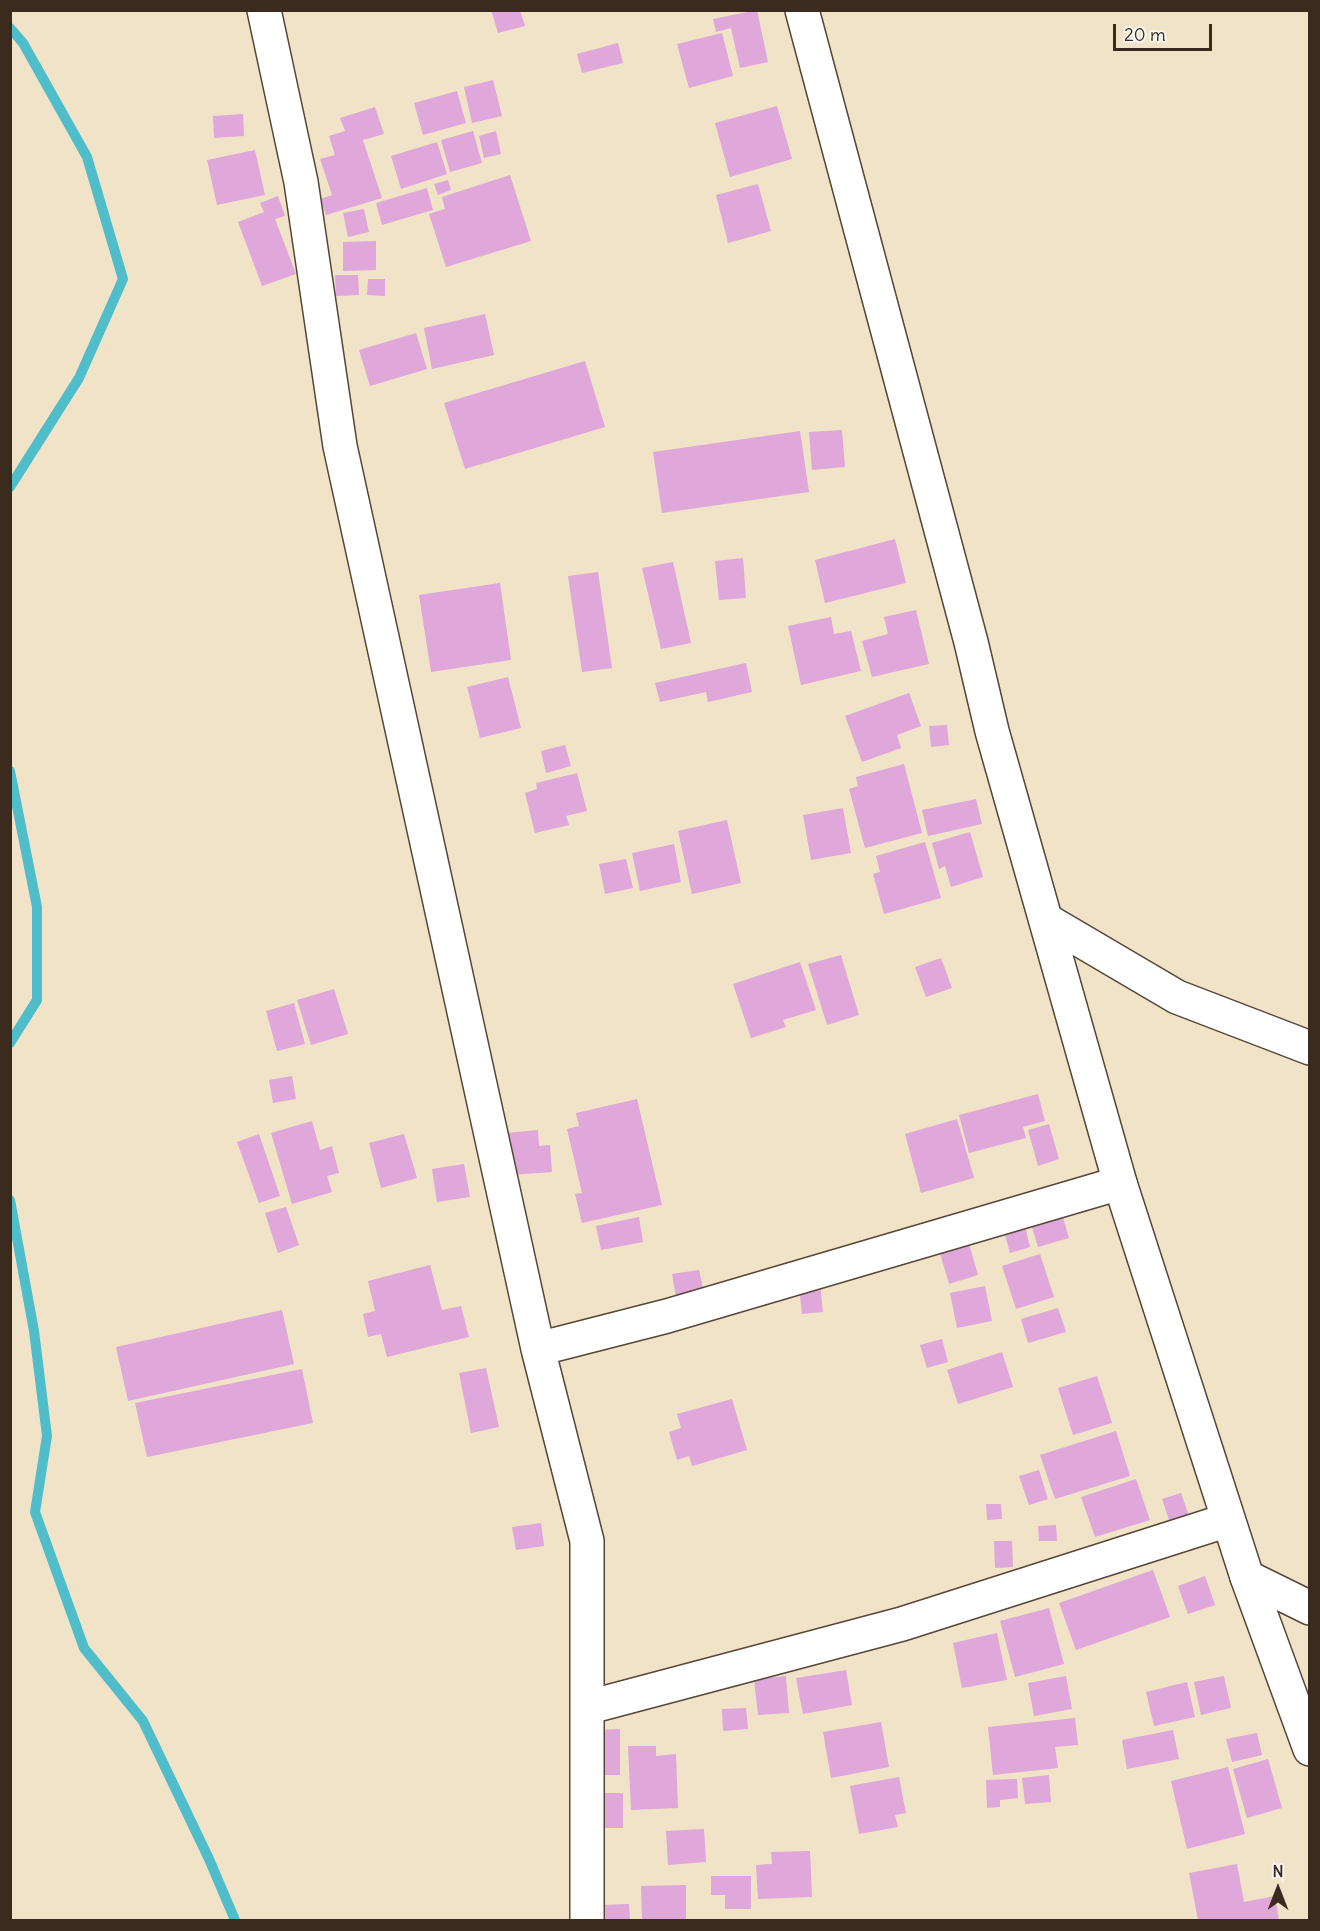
<!DOCTYPE html>
<style>
body{margin:0}
#map{position:relative;width:1320px;height:1931px;overflow:hidden;background:#f0e3c8;font-family:Delius,sans-serif}
canvas{display:block}
.frame{position:absolute;inset:0;border:12px solid #3b2a1e;pointer-events:none}
.north{position:absolute;left:1248px;top:1859px;width:60px;height:60px;-webkit-text-stroke:4px #f6f6f2;paint-order:stroke;rotate:0deg;font-size:16px;font-weight:700;line-height:24px;text-align:center;color:#3b2a1e}
.north::after{content:'';display:block;margin:auto;width:21px;height:27px;background:#3b2a1e;clip-path:polygon(50% 0,100% 100%,50% 72%,0 100%)}
.scale{position:absolute;left:1113px;top:24px;width:99px;height:27px;box-sizing:border-box;border:3px solid #3b2a1e;border-top:0;padding-left:8px;font-size:18px;line-height:21px;white-space:nowrap;color:#3b2a1e;-webkit-text-stroke:4px #f6f6f2;paint-order:stroke}
</style>
<div id="map">
<canvas width="1320" height="1931"></canvas>
<div class="frame"></div>
<div class="north">N</div>
<div class="scale">20 m</div>
</div>
<script>
const ctx = document.querySelector('canvas').getContext('2d');
ctx.lineJoin = 'round';
const toPath = rows => new Path2D(rows.map(r => 'M' + r).join(''));
function strokePath(path, color, width, dash) { ctx.strokeStyle = color; ctx.lineWidth = width; ctx.lineCap = dash ? 'butt' : 'round'; ctx.setLineDash(dash || []); ctx.stroke(path); }
function fillPath(path, color) { ctx.fillStyle = color; ctx.fill(path, 'evenodd'); }
strokePath(toPath([
 [10,28,23,43,87,157,123,279,79,378,10,487],
 [10,771,37,907,37,1000,10,1043],
 [10,1200,34,1331,47,1436,35,1512,84,1648,143,1721,209,1859,235,1920]
]), '#50bdcb', 10);
fillPath(toPath([
 [491,10,520,10,525,26,498,33],
 [757,10,768,62,740,68,731,28,716,32,713,19],
 [722,33,733,76,689,88,677,44],
 [618,43,623,63,582,73,577,54],
 [493,80,502,116,472,123,464,87],
 [457,91,466,123,423,135,414,103],
 [777,106,792,159,730,177,715,123],
 [375,107,384,134,363,140,382,198,326,215,320,199,332,195,320,159,335,155,329,136,345,131,340,118],
 [243,114,244,136,214,138,213,116],
 [473,131,482,163,450,172,441,140],
 [496,131,501,154,484,158,479,136],
 [437,142,447,174,401,189,391,156],
 [255,150,265,195,217,205,207,160],
 [510,175,531,241,446,267,429,214,445,209,442,197],
 [448,180,451,190,438,195,434,184],
 [758,184,771,231,728,243,716,195],
 [427,188,433,210,382,225,376,203],
 [278,196,285,216,275,219,296,274,262,286,238,222,264,212,260,203],
 [364,209,369,232,348,237,343,213],
 [376,241,376,270,343,271,343,242],
 [335,275,358,275,359,295,336,296],
 [368,279,385,279,385,296,367,295],
 [485,314,494,355,432,369,424,328],
 [416,333,427,369,370,386,359,350],
 [585,361,605,427,465,469,444,403],
 [842,430,845,467,812,470,809,432],
 [800,431,809,492,662,513,653,452],
 [895,539,906,583,825,603,815,560],
 [743,558,746,598,719,600,715,561],
 [673,562,691,643,661,649,642,568],
 [598,572,612,668,582,672,568,576],
 [500,583,511,660,431,672,419,595],
 [916,610,929,664,872,677,862,641,888,634,884,617],
 [831,617,834,634,851,631,861,671,801,685,788,626],
 [746,663,752,692,708,702,706,692,660,702,655,683],
 [508,677,521,728,480,738,467,687],
 [909,693,921,726,897,735,901,748,862,762,845,716],
 [947,725,949,745,931,747,929,726],
 [565,745,571,766,546,773,541,751],
 [904,764,922,833,865,848,849,789,858,786,856,777],
 [577,773,587,811,566,816,569,825,535,833,525,793,537,789,536,783],
 [976,799,982,824,928,836,922,810],
 [843,808,851,853,811,860,803,815],
 [727,820,741,883,692,894,678,831],
 [970,832,983,877,951,887,945,866,939,869,932,843],
 [925,842,941,898,884,914,873,874,880,872,876,856],
 [674,844,681,882,640,891,632,853],
 [626,859,633,888,605,894,599,864],
 [841,955,859,1015,827,1025,808,964],
 [941,958,952,988,926,997,915,967],
 [800,962,816,1010,783,1020,786,1027,751,1038,733,984],
 [334,989,348,1034,311,1045,297,1000],
 [294,1003,305,1044,277,1051,266,1011],
 [292,1076,296,1099,273,1103,269,1080],
 [1038,1094,1045,1121,1023,1127,1026,1138,969,1153,959,1115],
 [637,1099,662,1205,582,1223,575,1194,582,1193,567,1129,579,1126,576,1113],
 [957,1119,974,1178,921,1193,905,1134],
 [312,1121,320,1150,332,1146,339,1173,327,1176,332,1192,292,1204,271,1133],
 [1049,1124,1059,1159,1038,1166,1028,1130],
 [538,1130,539,1146,550,1145,552,1172,510,1175,506,1133],
 [259,1134,280,1196,259,1203,237,1142],
 [404,1134,417,1178,381,1188,369,1143],
 [464,1164,470,1197,437,1202,432,1169],
 [286,1207,299,1245,278,1253,265,1213],
 [1061,1211,1069,1238,1038,1247,1030,1221],
 [639,1217,643,1242,601,1250,596,1226],
 [1024,1222,1030,1247,1010,1253,1003,1228],
 [968,1240,978,1275,949,1284,939,1250],
 [1040,1254,1054,1297,1016,1309,1002,1266],
 [430,1265,442,1310,461,1306,469,1337,387,1357,381,1334,368,1337,363,1314,375,1311,368,1281],
 [699,1270,704,1292,676,1297,672,1274],
 [820,1284,823,1312,802,1314,799,1286],
 [985,1286,992,1321,957,1328,950,1293],
 [1058,1308,1066,1332,1028,1343,1021,1319],
 [282,1310,294,1364,128,1401,116,1347],
 [942,1339,948,1362,927,1368,920,1345],
 [1002,1352,1013,1387,958,1404,947,1370],
 [486,1368,499,1427,471,1433,459,1373],
 [302,1369,313,1423,147,1457,135,1403],
 [1097,1376,1112,1423,1073,1435,1058,1388],
 [732,1399,747,1450,692,1466,689,1456,677,1460,669,1432,681,1428,677,1414],
 [1116,1431,1130,1476,1055,1499,1040,1455],
 [1039,1470,1048,1499,1029,1505,1019,1476],
 [1136,1479,1150,1520,1095,1537,1081,1497],
 [1181,1493,1191,1522,1172,1529,1162,1499],
 [986,1504,1001,1504,1002,1519,987,1520],
 [541,1523,544,1546,516,1550,512,1527],
 [1056,1525,1057,1541,1039,1541,1038,1526],
 [994,1541,1012,1541,1013,1567,995,1568],
 [1153,1570,1170,1617,1076,1650,1059,1603],
 [1205,1576,1215,1605,1188,1614,1178,1586],
 [1049,1608,1064,1664,1015,1677,1000,1621],
 [997,1633,1007,1680,962,1688,953,1643],
 [846,1670,852,1705,803,1714,796,1678],
 [786,1676,789,1713,758,1715,754,1679],
 [1066,1676,1072,1709,1034,1716,1028,1683],
 [1224,1676,1231,1708,1201,1715,1194,1682],
 [1187,1682,1195,1717,1154,1726,1146,1692],
 [746,1708,748,1729,723,1731,722,1709],
 [1075,1718,1078,1745,1055,1747,1058,1768,993,1775,988,1727],
 [881,1722,889,1767,831,1778,823,1732],
 [620,1729,620,1775,598,1775,597,1730],
 [1173,1730,1179,1759,1127,1769,1122,1740],
 [1257,1733,1262,1755,1232,1762,1226,1739],
 [628,1746,656,1746,656,1756,676,1754,678,1808,631,1810],
 [1268,1759,1282,1808,1247,1818,1233,1769],
 [1228,1767,1245,1834,1187,1849,1171,1781],
 [1049,1775,1051,1802,1025,1804,1022,1778],
 [899,1777,906,1813,895,1815,898,1827,859,1834,850,1786],
 [1017,1779,1018,1798,1000,1800,1000,1807,987,1808,986,1780],
 [601,1793,623,1793,623,1828,602,1828],
 [704,1829,706,1862,668,1865,666,1831],
 [810,1851,812,1897,758,1899,756,1865,772,1864,771,1852],
 [1237,1864,1244,1902,1275,1896,1279,1920,1198,1920,1189,1873],
 [711,1876,751,1876,751,1909,725,1909,725,1895,711,1895],
 [686,1885,686,1920,642,1920,641,1886],
 [629,1904,630,1920,599,1920,599,1905]
]), '#dfa7da');
const minor = toPath([
 [264,10,301,182,340,446,538,1349,587,1541,587,1920],
 [1046,920,1177,997,1310,1048],
 [538,1349,667,1316,1120,1183],
 [1247,1577,1310,1608],
 [589,1707,902,1624,1228,1520]
]);
const major = toPath([
 [802,10,971,642,992,731,1120,1183,1247,1577,1310,1749]
]);
strokePath(minor, '#564638', 36);
strokePath(major, '#564638', 36);
strokePath(minor, '#fff', 33);
strokePath(major, '#fff', 33);
</script>
